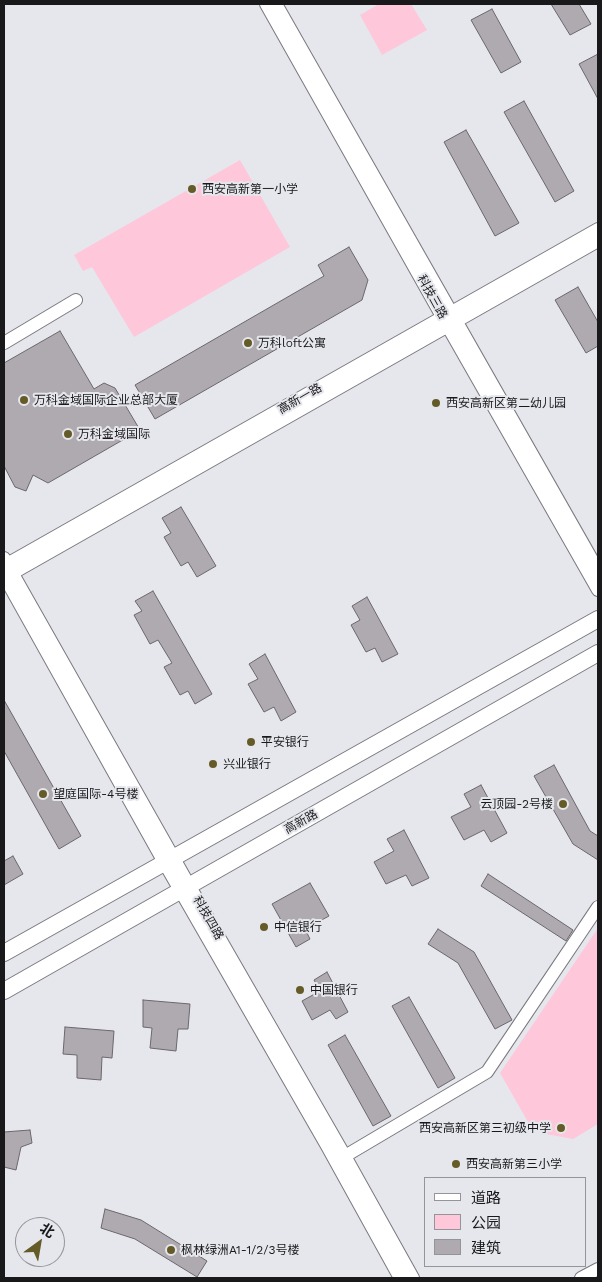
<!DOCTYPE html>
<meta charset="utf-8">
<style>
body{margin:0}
#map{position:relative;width:602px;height:1282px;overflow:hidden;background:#e6e7ed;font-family:"Work Sans","Noto Sans SC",sans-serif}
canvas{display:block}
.frame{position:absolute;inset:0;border:5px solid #19191b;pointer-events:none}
.legend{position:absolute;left:424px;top:1177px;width:162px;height:90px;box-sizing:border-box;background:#e6e7ed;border:1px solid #949599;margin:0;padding:6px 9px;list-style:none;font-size:15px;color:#19191b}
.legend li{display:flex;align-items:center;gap:10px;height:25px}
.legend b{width:25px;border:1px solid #949599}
.north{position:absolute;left:15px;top:1217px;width:50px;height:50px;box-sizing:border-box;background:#e6e7ed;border:1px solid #949599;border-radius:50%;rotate:32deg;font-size:14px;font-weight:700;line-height:20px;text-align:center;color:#19191b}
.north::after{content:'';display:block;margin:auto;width:18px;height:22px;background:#645b28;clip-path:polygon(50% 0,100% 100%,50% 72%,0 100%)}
</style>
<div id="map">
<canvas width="602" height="1282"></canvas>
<div class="frame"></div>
<ul class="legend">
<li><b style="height:6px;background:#fff"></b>道路</li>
<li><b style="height:14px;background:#fec7da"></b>公园</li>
<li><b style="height:14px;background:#aeaaaf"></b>建筑</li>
</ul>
<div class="north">北</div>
</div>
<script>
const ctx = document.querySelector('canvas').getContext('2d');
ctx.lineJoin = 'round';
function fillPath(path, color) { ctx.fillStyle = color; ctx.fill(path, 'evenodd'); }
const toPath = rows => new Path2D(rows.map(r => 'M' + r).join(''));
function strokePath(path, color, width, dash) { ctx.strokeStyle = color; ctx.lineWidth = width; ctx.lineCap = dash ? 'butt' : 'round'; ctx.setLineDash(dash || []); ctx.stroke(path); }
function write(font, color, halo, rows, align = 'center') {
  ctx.font = font + ' "Work Sans","Noto Sans SC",sans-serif'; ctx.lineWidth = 4; ctx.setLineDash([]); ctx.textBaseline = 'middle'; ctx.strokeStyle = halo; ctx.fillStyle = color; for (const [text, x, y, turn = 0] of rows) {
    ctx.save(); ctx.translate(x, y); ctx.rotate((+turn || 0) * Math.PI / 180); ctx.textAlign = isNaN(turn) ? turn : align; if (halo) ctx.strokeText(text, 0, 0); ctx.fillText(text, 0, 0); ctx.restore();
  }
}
fillPath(toPath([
 [379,4,411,4,427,30,382,55,360,15],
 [240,160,290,247,134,337,92,267,83,271,74,255],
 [598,928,598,1124,573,1139,546,1134,528,1122,500,1073]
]), '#fec7da');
const building = toPath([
 [551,4,579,4,591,24,570,35,551,4],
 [492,9,521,62,501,73,471,20,492,9],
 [598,54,598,99,579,64,598,54],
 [524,101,574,191,555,202,504,112,524,101],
 [466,130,519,223,495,236,444,142,466,130],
 [349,247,368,280,362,300,155,419,135,385,324,276,318,265,349,247],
 [578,287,598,322,598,346,586,353,555,300,578,287],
 [60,331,94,389,104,383,115,388,140,430,48,483,33,475,26,491,15,487,4,466,4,363,60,331],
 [181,507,216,566,197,577,188,562,181,566,164,537,171,533,162,518,181,507],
 [153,591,212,694,195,704,188,691,180,695,164,667,172,663,158,640,150,644,134,615,142,611,135,601,153,591],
 [367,597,398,654,382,662,375,648,366,652,351,625,360,620,352,606,367,597],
 [265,654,296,712,281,721,274,707,264,712,248,684,258,679,249,664,265,654],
 [4,700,81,836,59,849,4,751,4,700],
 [554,765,590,831,598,836,598,860,573,844,534,776,554,765],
 [481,785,507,833,491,842,484,830,464,840,451,817,471,807,464,794,481,785],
 [404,830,429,878,412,886,406,875,386,884,374,862,394,851,387,839,404,830],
 [13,856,23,874,4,885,4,861,13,856],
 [488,874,573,930,566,941,481,886,488,874],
 [310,883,329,916,305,929,310,939,296,947,272,904,310,883],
 [438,929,474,952,512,1020,495,1029,458,963,428,944,438,929],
 [327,972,348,1012,336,1019,330,1010,312,1020,302,1001,320,991,314,980,327,972],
 [409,997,455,1078,438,1088,392,1006,409,997],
 [143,1000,190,1004,188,1029,178,1029,176,1051,150,1048,152,1028,143,1027,143,1000],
 [65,1027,114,1031,112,1058,102,1057,101,1080,77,1078,77,1055,63,1054,65,1027],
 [345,1035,391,1116,373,1126,328,1045,345,1035],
 [30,1130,32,1143,21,1147,16,1170,4,1167,4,1132,30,1130],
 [105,1209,141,1220,207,1261,197,1277,135,1239,101,1228,105,1209]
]);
fillPath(building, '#aeaaaf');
strokePath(building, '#6b676c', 1);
const minor = toPath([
 [266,4,448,327,598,590],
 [276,4,598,570],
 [4,343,76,300],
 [4,558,189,885,345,1156,413,1278],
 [4,570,7,564,598,229],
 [6,573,13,573,598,241],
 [4,576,165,864,327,1146,400,1278],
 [340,1159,487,1072,598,907],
 [581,1278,598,1269]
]);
const major = toPath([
 [4,953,598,619],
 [4,991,598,653]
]);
strokePath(minor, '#79797f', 14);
strokePath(major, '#79797f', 18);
strokePath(minor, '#fff', 12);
strokePath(major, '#fff', 16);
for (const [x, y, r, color] of [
 [192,189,5,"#645b28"],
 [248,343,5,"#645b28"],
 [24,400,5,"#645b28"],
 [436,403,5,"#645b28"],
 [68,434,5,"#645b28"],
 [251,742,5,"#645b28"],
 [213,764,5,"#645b28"],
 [43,794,5,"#645b28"],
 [563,804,5,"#645b28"],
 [264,927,5,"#645b28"],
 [300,990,5,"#645b28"],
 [561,1128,5,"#645b28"],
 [456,1164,5,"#645b28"],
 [171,1250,5,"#645b28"]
]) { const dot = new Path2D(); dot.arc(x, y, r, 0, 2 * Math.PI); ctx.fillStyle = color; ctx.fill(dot); strokePath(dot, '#e6e7ed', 2); }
write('12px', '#19191b', '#e6e7ed', [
 ["西安高新第一小学",202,189],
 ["万科loft公寓",258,343],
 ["万科金域国际企业总部大厦",34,400],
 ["西安高新区第二幼儿园",446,403],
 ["万科金域国际",78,434],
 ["平安银行",261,742],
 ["兴业银行",223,764],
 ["望庭国际-4号楼",53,794],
 ["云顶园-2号楼",553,804,"right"],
 ["中信银行",274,927],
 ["中国银行",310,990],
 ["西安高新区第三初级中学",551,1128,"right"],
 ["西安高新第三小学",466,1164],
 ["枫林绿洲A1-1/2/3号楼",181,1250]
], 'left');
write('12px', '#19191b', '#e6e7ed', [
 ["科技三路",432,297,61],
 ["高新一路",300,399,-30],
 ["高新路",301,822,-29],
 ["科技四路",208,918,60]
]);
</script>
